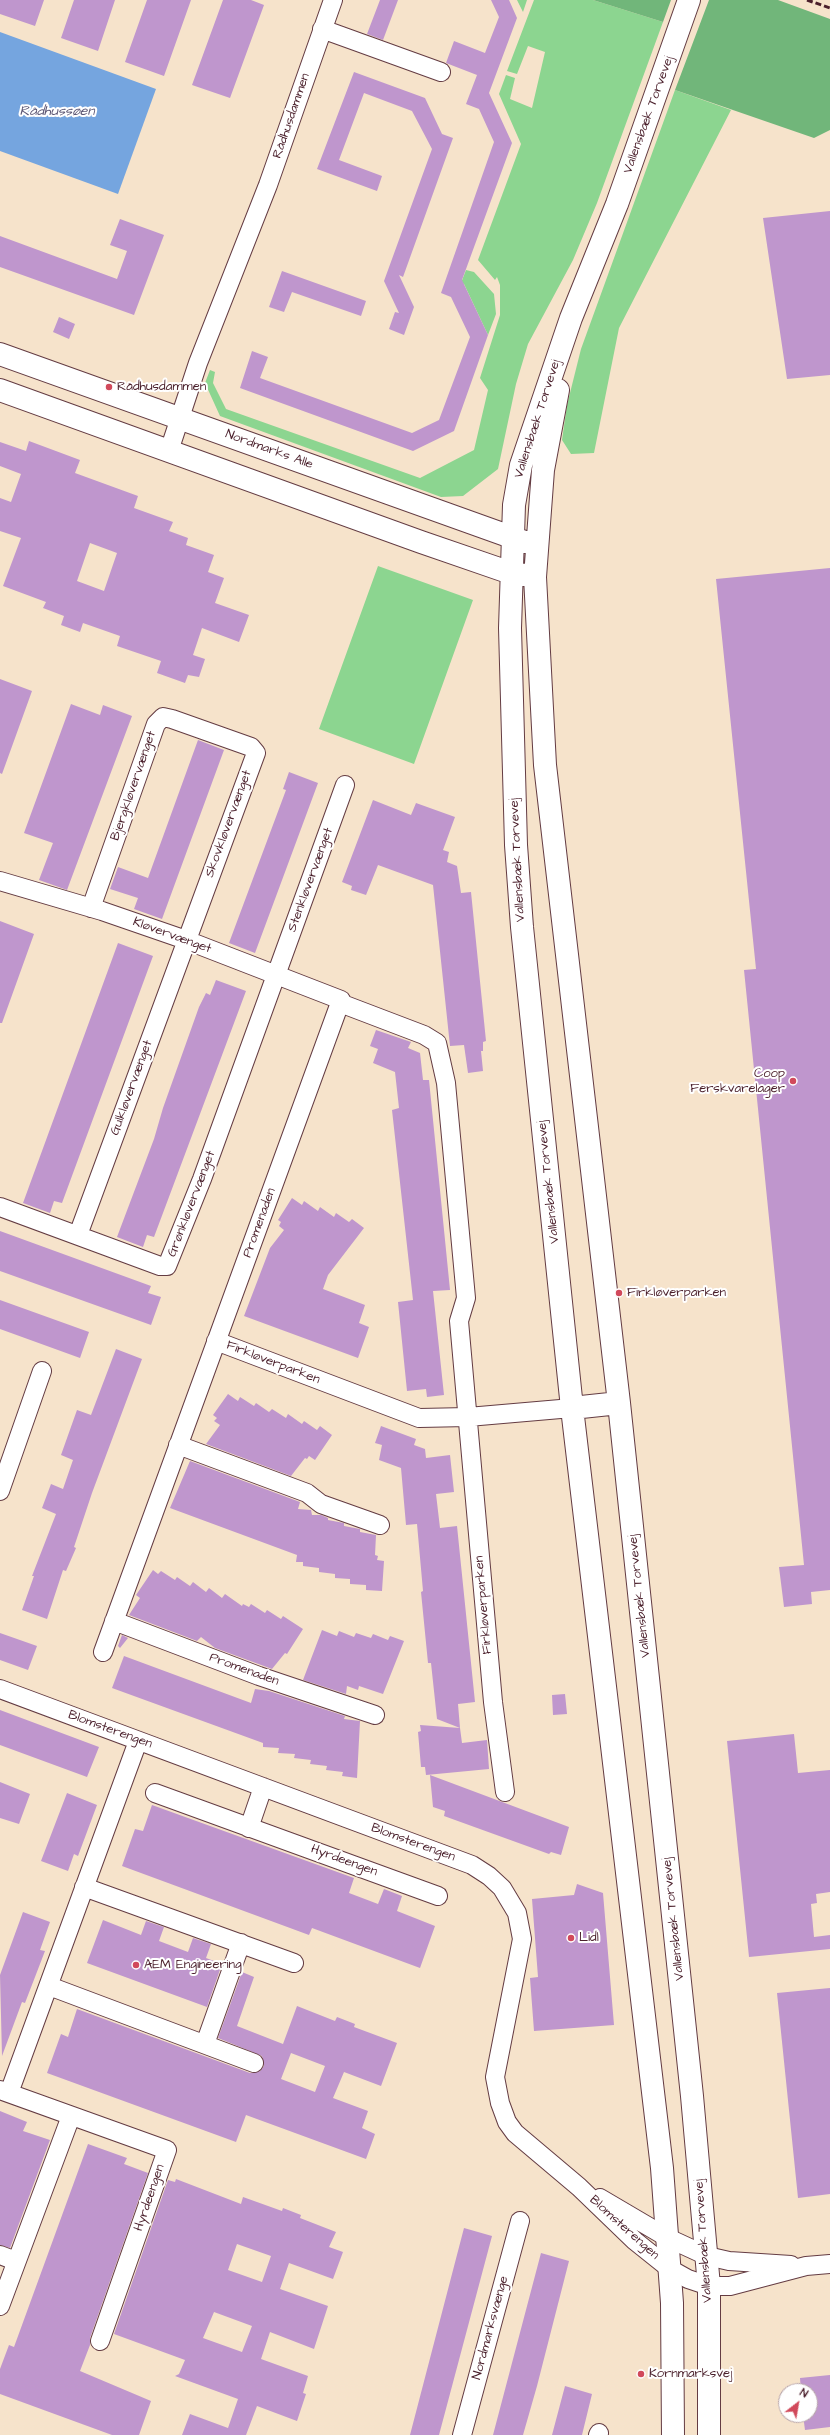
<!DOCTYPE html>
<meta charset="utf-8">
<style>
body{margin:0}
#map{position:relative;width:830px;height:2435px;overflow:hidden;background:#f6e3cb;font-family:"Architects Daughter",sans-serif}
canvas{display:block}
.north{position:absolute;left:778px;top:2383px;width:40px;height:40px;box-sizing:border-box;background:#fff;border:1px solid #b7a5aa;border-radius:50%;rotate:31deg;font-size:11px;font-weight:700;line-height:16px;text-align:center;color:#4a1f2b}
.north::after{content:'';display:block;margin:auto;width:14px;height:18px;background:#d1495b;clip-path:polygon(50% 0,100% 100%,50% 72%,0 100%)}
</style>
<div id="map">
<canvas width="830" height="2435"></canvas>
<div class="north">N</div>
</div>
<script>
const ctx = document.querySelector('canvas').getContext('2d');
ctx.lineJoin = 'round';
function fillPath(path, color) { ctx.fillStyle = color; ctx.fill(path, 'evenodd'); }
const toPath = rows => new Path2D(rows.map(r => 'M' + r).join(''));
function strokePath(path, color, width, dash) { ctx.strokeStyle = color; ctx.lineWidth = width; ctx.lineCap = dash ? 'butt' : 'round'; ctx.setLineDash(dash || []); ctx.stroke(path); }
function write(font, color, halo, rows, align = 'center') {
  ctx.font = font + ' "Architects Daughter",sans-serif'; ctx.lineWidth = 4; ctx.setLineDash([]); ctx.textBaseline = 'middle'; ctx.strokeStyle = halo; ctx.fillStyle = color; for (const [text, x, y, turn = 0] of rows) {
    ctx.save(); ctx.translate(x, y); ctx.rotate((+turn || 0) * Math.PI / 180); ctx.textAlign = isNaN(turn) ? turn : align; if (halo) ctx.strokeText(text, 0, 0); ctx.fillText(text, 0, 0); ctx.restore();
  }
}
fillPath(toPath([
 [517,0,527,0,523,12],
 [534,0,593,0,663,22,597,203,573,260,528,344,516,384,498,469,463,496,441,497,220,416,205,383,210,370,215,372,213,383,226,409,420,478,474,450,488,390,480,378,500,315,500,285,497,277,495,280,478,260,521,144,499,94,506,75,515,78,510,99,532,108,545,52,528,46,517,74,507,71],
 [675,90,731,110,619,328,594,453,571,454,562,440,567,405,581,349],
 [466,270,474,272,494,294,496,314,488,335,464,284,461,283],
 [378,566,473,600,414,764,319,729]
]), '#8cd590');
fillPath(toPath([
 [593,0,671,0,663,22],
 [709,0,778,0,830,19,830,130,814,138,675,90]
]), '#71b67a');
fillPath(toPath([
 [0,32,156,89,118,194,0,151]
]), '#75a5df');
fillPath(toPath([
 [0,0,44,0,35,26,0,14],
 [74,0,115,0,98,51,61,38],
 [147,0,191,0,164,76,125,62],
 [223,0,251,0,264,5,230,98,192,85],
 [380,0,398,0,383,40,367,34],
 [491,0,509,0,517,18,489,93,512,143,462,280,488,335,454,431,413,451,240,388,252,351,268,357,260,378,412,433,439,420,470,337,451,297,441,293,494,142,479,109,466,104,477,75,446,63,454,41,485,53,499,17],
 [354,72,425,98,442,134,453,138,403,277,399,275,414,307,404,335,389,329,395,312,399,313,384,281,432,149,412,111,364,93,339,160,382,176,377,191,317,169],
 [830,211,830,375,787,379,763,218],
 [120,219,164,235,134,315,0,267,0,236,117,279,127,251,110,245],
 [282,271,366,301,361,316,292,292,284,312,269,307],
 [59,317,75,324,69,339,53,332],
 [29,441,80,460,75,473,138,496,134,508,173,522,169,531,188,538,186,545,214,555,208,572,224,578,215,603,249,615,239,642,202,628,193,655,205,659,199,677,188,675,185,683,157,673,161,661,117,646,120,636,83,623,80,632,61,625,64,616,43,608,46,602,3,586,21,538,0,531,0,498,11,502,21,474,0,466,0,442,26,451],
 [90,543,117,553,104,591,77,581],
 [830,568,830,1590,811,1592,812,1604,784,1607,779,1567,804,1565,744,970,756,969,716,579],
 [0,679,32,691,2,774,0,773],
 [71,704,100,715,103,705,132,716,67,890,39,880,53,843,24,833],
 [198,740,224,750,162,919,134,909,138,898,110,889,118,867,148,878],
 [289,772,318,783,255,953,229,943,286,790,283,789],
 [373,800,411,815,416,803,455,817,443,850,449,852,447,862,457,866,461,893,471,892,486,1041,483,1042,483,1051,481,1051,483,1071,468,1073,464,1045,450,1046,433,885,378,865,366,895,351,890,352,886,342,882],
 [0,921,34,934,2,1023,0,1023],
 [118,943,153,956,62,1203,54,1201,50,1213,23,1203],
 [216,980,246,991,154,1237,147,1235,143,1247,117,1237,154,1139,163,1108,199,1007,206,993,210,995],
 [376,1030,411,1042,408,1048,420,1053,423,1080,429,1080,450,1290,433,1291,444,1395,427,1397,426,1389,407,1391,398,1302,413,1300,392,1110,399,1108,395,1072,373,1063,378,1049,370,1046],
 [292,1198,302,1205,304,1201,318,1211,320,1207,334,1217,336,1213,349,1222,352,1219,364,1228,328,1275,323,1289,365,1305,359,1323,369,1327,358,1358,244,1316,270,1248,284,1230,279,1226,281,1222,278,1220],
 [0,1231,151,1286,148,1293,161,1297,151,1325,0,1271],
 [0,1300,89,1332,80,1358,0,1329],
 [116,1349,142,1359,92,1493,74,1547,76,1548,66,1571,63,1570,47,1619,22,1610,34,1576,32,1576,56,1514,42,1508,51,1484,63,1489,73,1460,61,1455,77,1410,91,1415],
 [228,1394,238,1401,240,1397,254,1406,256,1403,269,1412,272,1409,286,1418,288,1414,302,1424,304,1421,317,1430,320,1426,332,1435,315,1460,309,1456,307,1459,305,1458,291,1476,206,1444,220,1425,214,1421,217,1418,213,1415],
 [381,1426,416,1439,414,1445,425,1449,426,1458,450,1455,454,1492,436,1494,440,1528,457,1526,475,1702,458,1704,460,1728,437,1719,431,1663,428,1663,421,1592,423,1591,417,1524,406,1525,401,1468,379,1460,382,1445,375,1443],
 [190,1461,300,1502,298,1509,311,1510,312,1515,321,1515,328,1518,328,1520,344,1523,344,1526,360,1529,360,1532,376,1535,375,1555,378,1556,377,1560,384,1561,382,1591,366,1590,366,1585,350,1584,350,1579,335,1578,335,1574,319,1572,319,1568,303,1566,303,1562,296,1562,297,1555,170,1508],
 [153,1570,158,1574,161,1571,175,1580,177,1577,190,1586,193,1582,206,1592,209,1588,222,1598,225,1594,242,1606,243,1604,249,1607,251,1604,265,1613,267,1610,281,1619,283,1616,303,1629,287,1654,285,1653,272,1669,215,1648,201,1637,197,1641,129,1615,140,1598,136,1595],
 [322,1630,337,1636,339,1631,354,1637,356,1633,371,1638,373,1634,388,1640,390,1636,404,1641,383,1694,359,1686,358,1690,347,1686,346,1694,303,1680],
 [0,1633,37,1646,28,1670,0,1660],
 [122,1635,128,1638,120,1648,118,1646],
 [124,1656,251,1703,255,1689,269,1691,345,1716,344,1719,360,1721,357,1778,342,1776,343,1772,326,1770,327,1766,310,1764,311,1760,294,1758,295,1754,278,1753,279,1748,263,1747,263,1743,112,1688],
 [565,1694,567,1714,553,1715,552,1695],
 [0,1710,99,1747,87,1777,0,1745],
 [420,1725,460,1728,462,1743,487,1740,489,1769,426,1775,425,1767,421,1767,418,1732,421,1731],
 [794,1734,798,1773,830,1770,830,1892,816,1894,817,1903,811,1904,814,1937,830,1935,830,1949,749,1957,727,1741],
 [430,1775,569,1827,561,1855,551,1852,549,1854,444,1816,445,1811,433,1807],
 [0,1782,30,1794,19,1824,0,1818],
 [67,1793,97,1805,78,1856,74,1854,68,1871,41,1861],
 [152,1805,354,1878,349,1893,378,1904,384,1889,402,1896,397,1911,435,1926,420,1968,312,1928,309,1935,122,1866,135,1829,143,1831],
 [577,1884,603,1893,614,2025,534,2031,530,1978,538,1977,532,1899,574,1895],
 [23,1912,50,1922,40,1950,45,1951,25,2003,22,2002,2,2056,0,1975],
 [103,1920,141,1935,146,1921,164,1927,159,1941,188,1952,193,1938,211,1944,206,1958,222,1964,207,2007,87,1963],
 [242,1972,254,1977,237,2026,283,2044,297,2006,335,2021,337,2017,355,2024,354,2027,397,2043,381,2086,344,2072,333,2098,368,2111,362,2128,375,2134,366,2159,246,2115,236,2142,47,2073,61,2034,68,2037,77,2009,250,2073,260,2071,264,2066,262,2056,218,2038],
 [291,2053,325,2066,315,2092,281,2079],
 [830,1988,830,2194,798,2198,777,1993],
 [0,2111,27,2122,23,2131,50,2140,10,2248,0,2245],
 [88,2144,127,2158,124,2164,148,2173,90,2338,90,2345,80,2371,151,2401,139,2435,112,2435,0,2394,0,2369,9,2345,14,2347],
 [176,2179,241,2204,243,2197,282,2211,283,2208,301,2215,300,2218,336,2232,329,2247,343,2252,333,2279,289,2263,280,2289,328,2306,314,2349,270,2332,261,2359,308,2376,303,2393,306,2394,297,2421,257,2406,246,2435,182,2435,190,2414,228,2428,238,2399,175,2376,179,2374,185,2360,114,2334,168,2180,175,2182],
 [237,2244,271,2256,262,2282,228,2270],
 [214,2312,252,2326,242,2352,203,2338],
 [464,2228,492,2236,439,2435,410,2435],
 [541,2253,569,2261,537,2386,523,2435,493,2435],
 [830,2375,830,2427,805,2430,803,2415,810,2415,810,2391,801,2391,800,2378],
 [565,2386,592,2394,582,2435,552,2435]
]), '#bf96cd');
const minor = toPath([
 [322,29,441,72],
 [169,451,198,363,268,185,333,0],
 [0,881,102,911,186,940,341,1000,103,1652],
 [340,1003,424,1035,437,1043,446,1083,466,1298,459,1321,493,1702,505,1792],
 [0,1207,160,1266,167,1266,202,1179,345,785],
 [78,1235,256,753,251,747,172,719,163,717,156,724,91,908],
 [216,1341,419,1418,468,1417,572,1408],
 [178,1445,307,1493,321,1504,380,1525],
 [0,1491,42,1371],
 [114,1621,259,1676,375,1715],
 [0,1689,472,1865,489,1876,502,1888,517,1913,522,1939,495,2077,500,2103,507,2122,515,2133,579,2187,635,2241,670,2269,688,2279,709,2286,730,2286,806,2266,830,2264],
 [155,1793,438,1896],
 [249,1828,263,1787],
 [84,1887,294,1963],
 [49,1986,254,2063],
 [205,2044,241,1943],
 [0,2090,167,2150,100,2341],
 [9,2093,138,1741],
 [600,2198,668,2238,707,2256,729,2261,791,2265],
 [0,2255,16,2261],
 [0,2306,71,2116],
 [462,2435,520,2221],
 [598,2435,599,2433]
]);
const tertiary = toPath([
 [0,354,525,542],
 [0,390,421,542,511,573,525,575],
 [558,390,543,470,535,577,545,765,619,1403,692,2096,709,2286,709,2435],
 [572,1408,619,1403],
 [673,2435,672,2303,662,2168,572,1408,522,927,516,845,510,628,514,505,521,465,571,318,617,204,689,0]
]);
strokePath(minor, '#643c43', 20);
strokePath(tertiary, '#643c43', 24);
strokePath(minor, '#fff', 18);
strokePath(tertiary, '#fff', 22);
strokePath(toPath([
 [807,0,830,8]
]), '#4a1f2b', 3, [6, 3]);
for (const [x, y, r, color] of [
 [109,387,4,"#d1495b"],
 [793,1081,4,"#d1495b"],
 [619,1293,4,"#d1495b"],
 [571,1938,4,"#d1495b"],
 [136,1965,4,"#d1495b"],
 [641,2374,4,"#d1495b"]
]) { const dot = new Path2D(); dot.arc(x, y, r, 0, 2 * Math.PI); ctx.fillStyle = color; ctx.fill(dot); strokePath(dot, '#fff', 1.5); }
write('13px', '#4a1f2b', '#fff', [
 ["Vallensbæk Torvevej",649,115,-70],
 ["Rådhusdammen",292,116,-71],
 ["Vallensbæk Torvevej",538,419,-72],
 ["Nordmarks Alle",269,450,20],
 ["Bjergkløvervænget",134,786,-71],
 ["Skovkløvervænget",229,824,-70],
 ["Vallensbæk Torvevej",518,860,-93],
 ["Stenkløvervænget",311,880,-70],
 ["Kløvervænget",172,936,20],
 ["Gulkløvervænget",132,1088,-70],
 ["Vallensbæk Torvevej",549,1182,-96],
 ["Grønkløvervænget",192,1204,-69],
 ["Promenaden",260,1223,-70],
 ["Firkløverparken",273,1363,21],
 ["Vallensbæk Torvevej",640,1596,-96],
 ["Firkløverparken",484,1605,-95],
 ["Promenaden",244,1670,20],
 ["Blomsterengen",110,1730,20],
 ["Blomsterengen",413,1843,20],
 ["Hyrdeengen",344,1861,20],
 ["Vallensbæk Torvevej",674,1919,-96],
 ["Hyrdeengen",150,2198,-71],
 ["Blomsterengen",624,2228,42],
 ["Vallensbæk Torvevej",704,2241,-94],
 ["Nordmarksvænge",491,2328,-75]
]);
write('13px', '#4a1f2b', '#fff', [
 ["Rådhusdammen",117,387],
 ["Coop",785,1074,"right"],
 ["Ferskvarelager",785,1089,"right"],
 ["Firkløverparken",627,1293],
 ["Lidl",579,1938],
 ["AEM Engineering",144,1965],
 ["Kornmarksvej",649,2374]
], 'left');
write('italic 14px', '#5b5573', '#fff', [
 ["Rådhussøen",57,112]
]);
</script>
